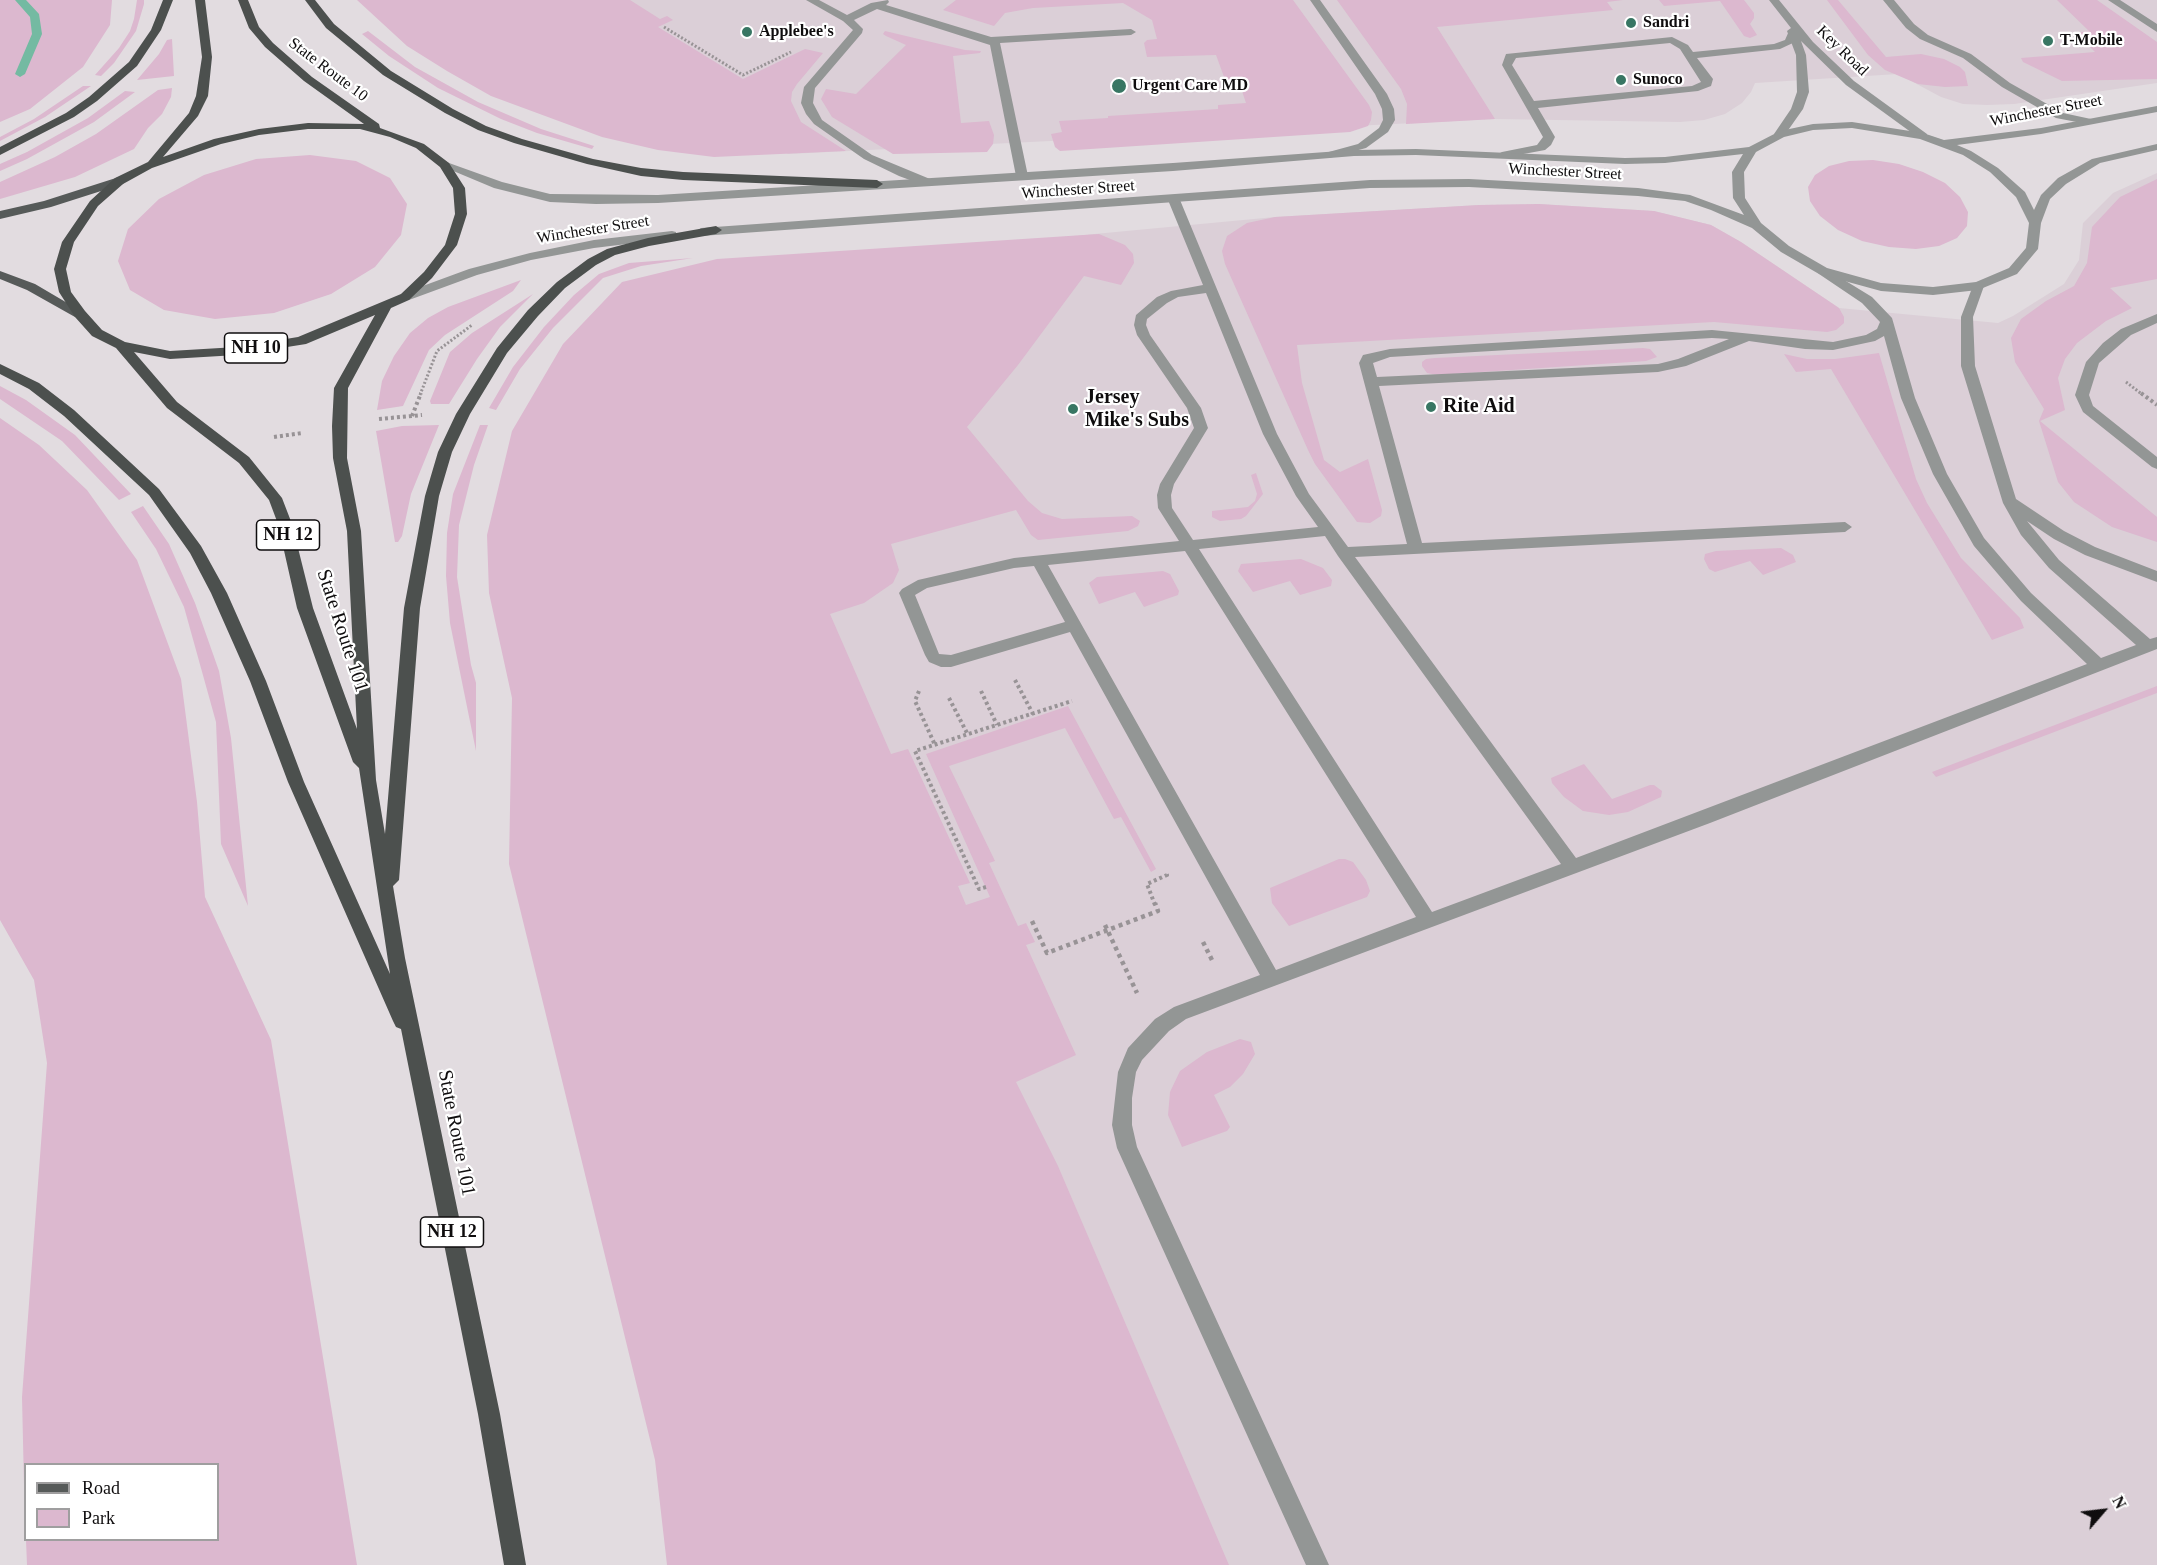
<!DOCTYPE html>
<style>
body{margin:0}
#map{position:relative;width:2157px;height:1565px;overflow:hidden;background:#e2dce0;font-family:Georgia,serif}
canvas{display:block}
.legend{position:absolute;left:24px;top:1463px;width:195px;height:78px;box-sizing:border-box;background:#fff;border:2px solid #9f9e9f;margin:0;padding:8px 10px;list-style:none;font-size:18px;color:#0f0d0e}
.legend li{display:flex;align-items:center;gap:12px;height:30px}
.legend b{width:30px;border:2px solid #9f9e9f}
.north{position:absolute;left:2073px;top:1481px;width:60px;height:60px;-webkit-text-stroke:4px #fff;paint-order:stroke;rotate:62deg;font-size:16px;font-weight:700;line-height:24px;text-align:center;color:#0f0d0e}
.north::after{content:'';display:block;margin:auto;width:21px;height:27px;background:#0f0d0e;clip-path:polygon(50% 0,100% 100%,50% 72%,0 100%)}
</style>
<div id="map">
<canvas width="2157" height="1565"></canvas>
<ul class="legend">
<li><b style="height:8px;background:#565a59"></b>Road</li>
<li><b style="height:16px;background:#dcb8cf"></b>Park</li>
</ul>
<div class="north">N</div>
</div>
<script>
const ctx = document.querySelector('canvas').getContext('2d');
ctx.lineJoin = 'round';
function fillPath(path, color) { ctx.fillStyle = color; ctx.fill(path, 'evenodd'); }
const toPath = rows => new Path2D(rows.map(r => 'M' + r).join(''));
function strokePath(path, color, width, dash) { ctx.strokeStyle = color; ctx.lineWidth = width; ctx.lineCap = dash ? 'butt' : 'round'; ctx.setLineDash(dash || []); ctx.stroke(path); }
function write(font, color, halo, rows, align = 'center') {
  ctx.font = font + ' Georgia,serif'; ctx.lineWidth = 4.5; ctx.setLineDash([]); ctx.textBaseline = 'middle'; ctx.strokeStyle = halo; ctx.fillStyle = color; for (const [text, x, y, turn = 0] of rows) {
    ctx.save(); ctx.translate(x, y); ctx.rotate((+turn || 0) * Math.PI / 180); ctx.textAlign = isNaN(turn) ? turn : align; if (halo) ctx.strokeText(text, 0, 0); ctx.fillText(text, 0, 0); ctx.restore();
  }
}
fillPath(toPath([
 [457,0,2157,0,2157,83,2014,104,1987,105,1963,104,1941,97,1898,74,1755,83,1751,92,1742,103,1725,114,1704,120,1680,122,1495,119,788,154],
 [2157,173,2157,1565,1056,1565,708,646,1052,238,1275,217,1479,205,1539,204,1654,211,1711,225,1741,242,1839,308,1998,323,2013,316,2064,284,2079,260,2083,223,2113,193]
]), '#dbcfd7');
fillPath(toPath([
 [0,0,112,0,110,25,83,67,30,109,0,122],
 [137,0,144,0,144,4,136,31,114,63,101,76,95,75,119,48,130,31,134,19],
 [357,0,630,0,660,19,667,16,673,20,658,27,743,79,805,49,823,53,797,84,792,92,791,101,801,122,846,151,714,157,658,150,602,137,491,96,447,71,407,46],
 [956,0,1293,0,1369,105,1372,112,1371,120,1368,126,1350,132,1060,151,1055,147,1051,134,1062,132,1059,121,1108,118,1108,116,1218,109,1218,105,1246,103,1240,85,1227,85,1216,55,1147,57,1144,43,1147,40,1157,39,1152,20,1123,3,1033,8,1005,13,994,26,943,10],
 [1337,0,1623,0,1607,2,1613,10,1437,27,1495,119,1406,124,1407,104,1401,89],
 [1659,0,1744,0,1754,13,1754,18,1750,24,1757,35,1750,38,1744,36,1720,1,1664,6],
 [1827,0,1838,0,1886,57,1921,54,1944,59,1960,67,1965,72,1968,86,1945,87,1918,84,1885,70,1868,55],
 [2057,0,2097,0,2157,42,2157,79,2062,81,2023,62,2021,58,2095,52,2076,33,2089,31],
 [368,31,415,67,478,102,541,129,594,146,592,149,537,133,501,119,438,88,389,56,362,34],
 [885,31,965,50,981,51,980,53,953,56,961,123,989,121,994,135,993,144,987,152,893,154,832,117,821,99,826,89,856,94,906,45,886,36,883,34],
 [172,39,174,76,137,80,159,54,167,40],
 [83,86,91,86,45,117,0,141,0,137,34,119],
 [172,88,171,97,162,114,148,128,134,149,75,177,0,199,0,182,55,157,96,134,158,90],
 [125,91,135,92,94,122,27,159,0,171,0,164,27,152,88,118],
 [310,155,356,161,390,178,407,204,401,235,375,267,331,294,274,313,215,319,164,310,130,290,118,261,128,229,159,199,204,175,256,159],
 [1873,160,1899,164,1923,172,1945,183,1960,197,1968,212,1967,226,1957,238,1939,246,1916,249,1889,247,1862,241,1838,230,1820,216,1810,201,1808,187,1815,175,1829,166,1849,161],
 [2157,179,2157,279,2110,288,2132,308,2106,321,2077,343,2065,359,2058,378,2065,410,2040,421,2157,517,2157,542,2112,527,2074,502,2058,482,2039,421,2044,409,2015,362,2011,338,2021,319,2046,301,2074,286,2087,263,2092,227,2120,197],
 [1539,204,1654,211,1711,225,1741,242,1839,308,1844,317,1844,323,1836,330,1827,332,1714,322,1297,345,1302,383,1324,460,1340,472,1368,459,1382,510,1381,516,1370,523,1357,522,1315,464,1308,450,1225,264,1222,251,1227,236,1247,223,1275,217,1479,205],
 [1099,234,1125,245,1133,254,1134,263,1121,285,1084,276,1018,365,967,427,1028,501,1042,513,1062,519,1132,516,1140,521,1138,526,1128,531,1038,540,1031,535,1016,510,891,544,899,570,893,583,864,603,830,614,891,754,908,749,970,883,958,886,966,905,990,897,926,754,1068,706,1156,869,1151,872,1121,817,1114,819,1065,728,949,766,995,861,989,863,1018,926,1026,923,1035,942,1026,945,1076,1055,1016,1082,1058,1166,1229,1565,667,1565,655,1460,509,864,512,698,489,593,487,535,512,431,563,344,622,282,717,259],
 [693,258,641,266,603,278,553,328,520,369,496,410,489,408,513,367,544,327,574,295,599,274,629,263],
 [521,280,513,291,445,335,429,350,403,406,377,410,382,381,394,356,410,333,428,318,448,307],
 [533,294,500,327,477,359,449,404,431,404,430,401,450,352,472,333],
 [1643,348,1650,349,1657,357,1646,361,1437,375,1427,373,1422,366,1422,362,1426,359,1435,358],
 [1879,353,1916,479,1927,503,1961,558,2020,618,2024,628,1992,640,1831,369,1796,372,1784,354,1807,359,1835,359],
 [0,386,26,400,75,435,131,494,119,500,62,441,0,399],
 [0,418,39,445,87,490,137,560,181,679,197,802,205,897,271,1040,357,1565,27,1565,26,1540,218,1540,218,1464,26,1464,25,1529,22,1397,47,1063,34,980,0,920],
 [439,425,411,494,402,536,398,542,395,542,376,431,402,426],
 [480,425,488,425,474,465,459,525,457,577,471,665,476,683,476,751,450,623,446,576,447,533,453,494],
 [1256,473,1263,494,1246,516,1241,519,1220,521,1212,517,1212,511,1248,507,1255,501,1257,494,1251,475],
 [143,506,169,544,195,603,219,671,231,738,248,906,221,844,216,722,184,607,156,549,131,512],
 [1781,548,1793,555,1796,562,1763,575,1750,561,1715,572,1709,569,1704,559,1705,554,1716,551],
 [1301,559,1323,568,1332,580,1331,586,1300,595,1290,581,1253,592,1238,571,1241,564],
 [1163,571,1170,574,1179,591,1178,595,1144,607,1135,592,1099,604,1089,583,1097,577],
 [2157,686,2157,693,1936,777,1932,772],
 [1584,764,1612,799,1650,785,1654,785,1662,791,1661,797,1628,812,1609,815,1583,811,1564,797,1552,783,1551,778],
 [1339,859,1345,859,1353,862,1366,880,1370,891,1367,897,1289,926,1272,903,1270,888],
 [1240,1039,1251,1042,1255,1054,1243,1074,1230,1087,1214,1095,1230,1127,1227,1131,1182,1147,1168,1115,1170,1092,1180,1071,1207,1052]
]), '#dcb8cf');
fillPath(toPath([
 [15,0,26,0,39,14,42,34,25,74,20,77,15,74,32,34,30,17,15,0]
]), '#74baa2');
strokePath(toPath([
 [664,27,743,75,791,52],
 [2126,382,2143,395],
 [420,395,437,351,472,325]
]), '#989396', 3, [2, 2]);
strokePath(toPath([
 [2141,393,2157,405],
 [412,416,421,393],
 [379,419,422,415],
 [274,437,302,433],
 [1015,680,1033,714],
 [919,691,915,701,935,745],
 [981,691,997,725],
 [949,698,968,735],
 [986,887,979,889,915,751,1072,701],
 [1155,905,1147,884,1167,875,1166,873]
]), '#989396', 4, [3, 3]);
strokePath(toPath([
 [1032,921,1047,953,1158,911,1155,903],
 [1105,925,1137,993],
 [1203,942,1212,960]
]), '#989396', 4.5, [4, 4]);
fillPath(toPath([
 [806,0,819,0,847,15,871,3,888,0,889,2,886,5,991,37,1131,29,1136,32,1131,35,1000,43,1028,176,1022,180,1016,176,990,45,877,9,854,20,863,29,862,33,815,88,813,103,822,120,872,155,930,179,930,185,926,186,899,176,864,159,814,124,806,114,801,103,804,87,853,30,843,21,806,0],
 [1883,0,1894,0,1914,24,1928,35,1971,54,2010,83,2063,113,2091,119,2093,121,2087,124,2056,118,2002,87,1963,58,1920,39,1906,28,1883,0],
 [2108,0,2120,0,2157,24,2157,32,2108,0],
 [1793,30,1798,33,1795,42,1780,49,1697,58,1713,79,1711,86,1698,91,1538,108,1555,137,1551,145,1545,150,1502,158,1496,155,1502,152,1537,145,1543,137,1502,65,1506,54,1672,37,1688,45,1693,52,1774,44,1785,40,1789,31,1793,30],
 [1670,43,1680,49,1701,82,1692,86,1534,101,1512,65,1516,58,1670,43],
 [1174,196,1180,200,1277,434,1309,494,1348,547,1407,544,1359,363,1363,355,1390,349,1712,330,1833,342,1866,335,1877,329,1880,322,1862,303,1819,274,1817,271,1823,267,1872,297,1892,318,1915,398,1947,474,1984,538,2031,593,2101,658,2136,645,2049,568,2021,535,2003,503,1961,366,1961,317,1974,283,1982,283,1984,286,1973,317,1975,366,2016,499,2064,531,2095,547,2157,571,2157,582,2085,555,2054,539,2027,521,2059,560,2150,639,2157,637,2157,649,1710,823,1186,1019,1169,1031,1142,1060,1136,1072,1132,1098,1132,1125,1137,1147,1329,1565,1306,1565,1117,1148,1112,1125,1118,1072,1128,1048,1155,1019,1174,1007,1260,975,1070,632,951,667,941,667,929,662,925,655,899,593,902,589,918,580,1014,558,1179,541,1158,508,1157,495,1160,484,1194,428,1187,408,1137,335,1134,325,1136,315,1157,297,1171,291,1203,285,1168,200,1174,196],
 [1206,293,1263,434,1296,496,1318,527,1193,540,1172,508,1171,495,1174,484,1208,428,1201,408,1150,335,1146,325,1147,319,1167,303,1178,297,1206,293],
 [1884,336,1901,398,1933,474,1974,546,2021,601,2087,664,1576,858,1355,557,1845,532,1852,527,1845,522,1422,543,1379,386,1658,372,1686,366,1749,341,1805,349,1833,350,1875,341,1884,336],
 [1712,338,1729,339,1678,359,1658,364,1377,377,1373,363,1390,357,1712,338],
 [1325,536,1338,556,1561,864,1432,912,1199,549,1325,536],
 [1185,551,1416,917,1276,970,1048,565,1185,551],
 [1034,566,1065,622,951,655,939,654,915,595,927,588,1014,568,1034,566],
 [2157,314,2157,323,2131,335,2099,363,2089,395,2093,406,2157,457,2157,469,2152,467,2083,412,2075,395,2086,362,2103,343,2121,329,2157,314]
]), '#939695');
fillPath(toPath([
 [1310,0,1320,0,1387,94,1394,109,1395,120,1388,132,1366,148,1329,158,1323,155,1325,153,1358,144,1379,128,1383,120,1382,109,1375,94,1310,0],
 [1769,0,1779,0,1813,42,1854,81,1927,134,1927,138,1919,138,1846,85,1801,41,1806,55,1809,92,1803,109,1784,136,1776,136,1774,134,1791,109,1797,92,1796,55,1787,31,1791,28,1769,0]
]), '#939695');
fillPath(toPath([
 [2157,106,2157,112,2041,134,1957,145,1971,151,1998,168,2025,192,2034,210,2041,195,2058,178,2092,159,2157,144,2157,150,2100,163,2066,184,2050,199,2041,223,2038,249,2017,274,1978,290,1933,295,1881,291,1819,274,1781,252,1752,228,1711,210,1685,201,1638,196,1469,187,1370,188,701,236,695,232,701,228,1370,180,1469,179,1638,188,1690,195,1744,215,1733,198,1732,172,1743,154,1665,163,1625,164,1416,155,1354,156,1173,171,658,203,596,204,550,202,494,188,439,165,445,161,449,163,502,182,550,194,658,195,1173,163,1354,150,1416,149,1625,158,1665,157,1749,147,1780,131,1813,124,1852,122,1923,133,1944,140,2041,128,2157,106],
 [1852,128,1920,139,1963,155,1990,172,2016,197,2029,223,2026,248,2009,268,1976,282,1933,287,1881,283,1827,268,1789,246,1761,223,1745,198,1744,172,1756,152,1784,137,1813,130,1852,128],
 [672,231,676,232,676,238,594,248,531,260,477,275,409,300,401,300,399,297,401,294,469,269,530,253,594,240,672,231]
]), '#939695');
fillPath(toPath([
 [119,177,125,181,123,184,51,207,0,219,0,211,44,201,119,177],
 [0,271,35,284,86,314,80,318,75,317,27,290,0,279,0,271]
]), '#565a59');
fillPath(toPath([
 [163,0,173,0,161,30,137,66,97,101,74,117,0,155,0,147,66,113,89,97,129,62,151,30,163,0],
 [195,0,205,0,212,57,208,96,198,116,163,157,214,139,259,129,308,123,364,124,304,81,265,47,249,28,238,0,248,0,259,27,273,43,312,77,379,124,380,128,424,144,449,163,465,188,467,214,457,245,432,278,409,300,391,308,348,388,347,458,361,531,376,780,385,834,404,608,425,496,438,452,456,414,497,348,528,310,557,282,588,259,607,249,648,238,716,226,722,230,716,234,649,246,615,255,596,265,565,288,538,316,507,353,470,414,452,452,439,496,420,608,399,880,393,886,405,958,500,1414,526,1565,504,1565,478,1414,401,1029,396,1027,393,1021,288,782,250,681,211,593,190,553,149,495,64,416,29,389,0,374,0,364,39,383,74,410,159,489,201,546,227,593,266,681,304,782,390,974,359,768,353,762,297,608,278,524,269,500,239,463,167,408,116,348,92,336,75,317,59,292,54,269,62,242,90,201,115,178,148,162,189,113,196,96,202,57,195,0],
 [308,129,360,129,390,137,416,148,440,167,453,188,455,214,445,245,424,272,401,294,298,337,237,347,170,351,125,342,102,330,85,311,71,292,66,269,74,242,98,206,123,184,152,168,221,144,259,135,308,129],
 [375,315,334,388,332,426,333,458,347,531,357,729,313,608,292,524,282,498,249,457,177,402,134,352,170,359,237,355,306,344,375,315],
 [305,0,315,0,334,24,391,71,453,109,486,126,522,139,593,159,641,168,683,172,877,180,883,184,877,188,683,180,641,176,587,164,514,143,478,130,445,113,383,75,326,28,305,0]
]), '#4c504e');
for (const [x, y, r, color] of [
 [1631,23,6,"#387663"],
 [747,32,6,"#387663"],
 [2048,41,6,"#387663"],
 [1621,80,6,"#387663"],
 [1119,86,8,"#387663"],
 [1431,407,6,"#387663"],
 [1073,409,6,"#387663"]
]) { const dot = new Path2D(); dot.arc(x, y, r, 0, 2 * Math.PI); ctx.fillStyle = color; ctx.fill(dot); strokePath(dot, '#fff', 2); }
write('bold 16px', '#0f0d0e', '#fff', [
 ["Sandri",1643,23],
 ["Applebee's",759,32],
 ["T-Mobile",2060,41],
 ["Sunoco",1633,80],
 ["Urgent Care MD",1132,86]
], 'left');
write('16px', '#0f0d0e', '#fff', [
 ["Key Road",1842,51,44],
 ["State Route 10",328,70,37],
 ["Winchester Street",2046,111,-11],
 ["Winchester Street",1565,172,3],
 ["Winchester Street",1078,190,-4],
 ["Winchester Street",593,230,-9]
]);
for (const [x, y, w] of [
 [256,348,63],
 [288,535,63],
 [452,1232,63]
]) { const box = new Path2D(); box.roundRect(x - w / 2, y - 15, w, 30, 4.5); ctx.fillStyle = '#fff'; ctx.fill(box); strokePath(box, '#0f0d0e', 1.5); }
write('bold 18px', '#0f0d0e', null, [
 ["NH 10",256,348],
 ["NH 12",288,535],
 ["NH 12",452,1232]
]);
write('bold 20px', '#0f0d0e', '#fff', [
 ["Jersey",1085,398],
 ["Mike's Subs",1085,421],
 ["Rite Aid",1443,407]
], 'left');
write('20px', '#0f0d0e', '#fff', [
 ["State Route 101",342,631,72],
 ["State Route 101",456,1133,79]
]);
</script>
